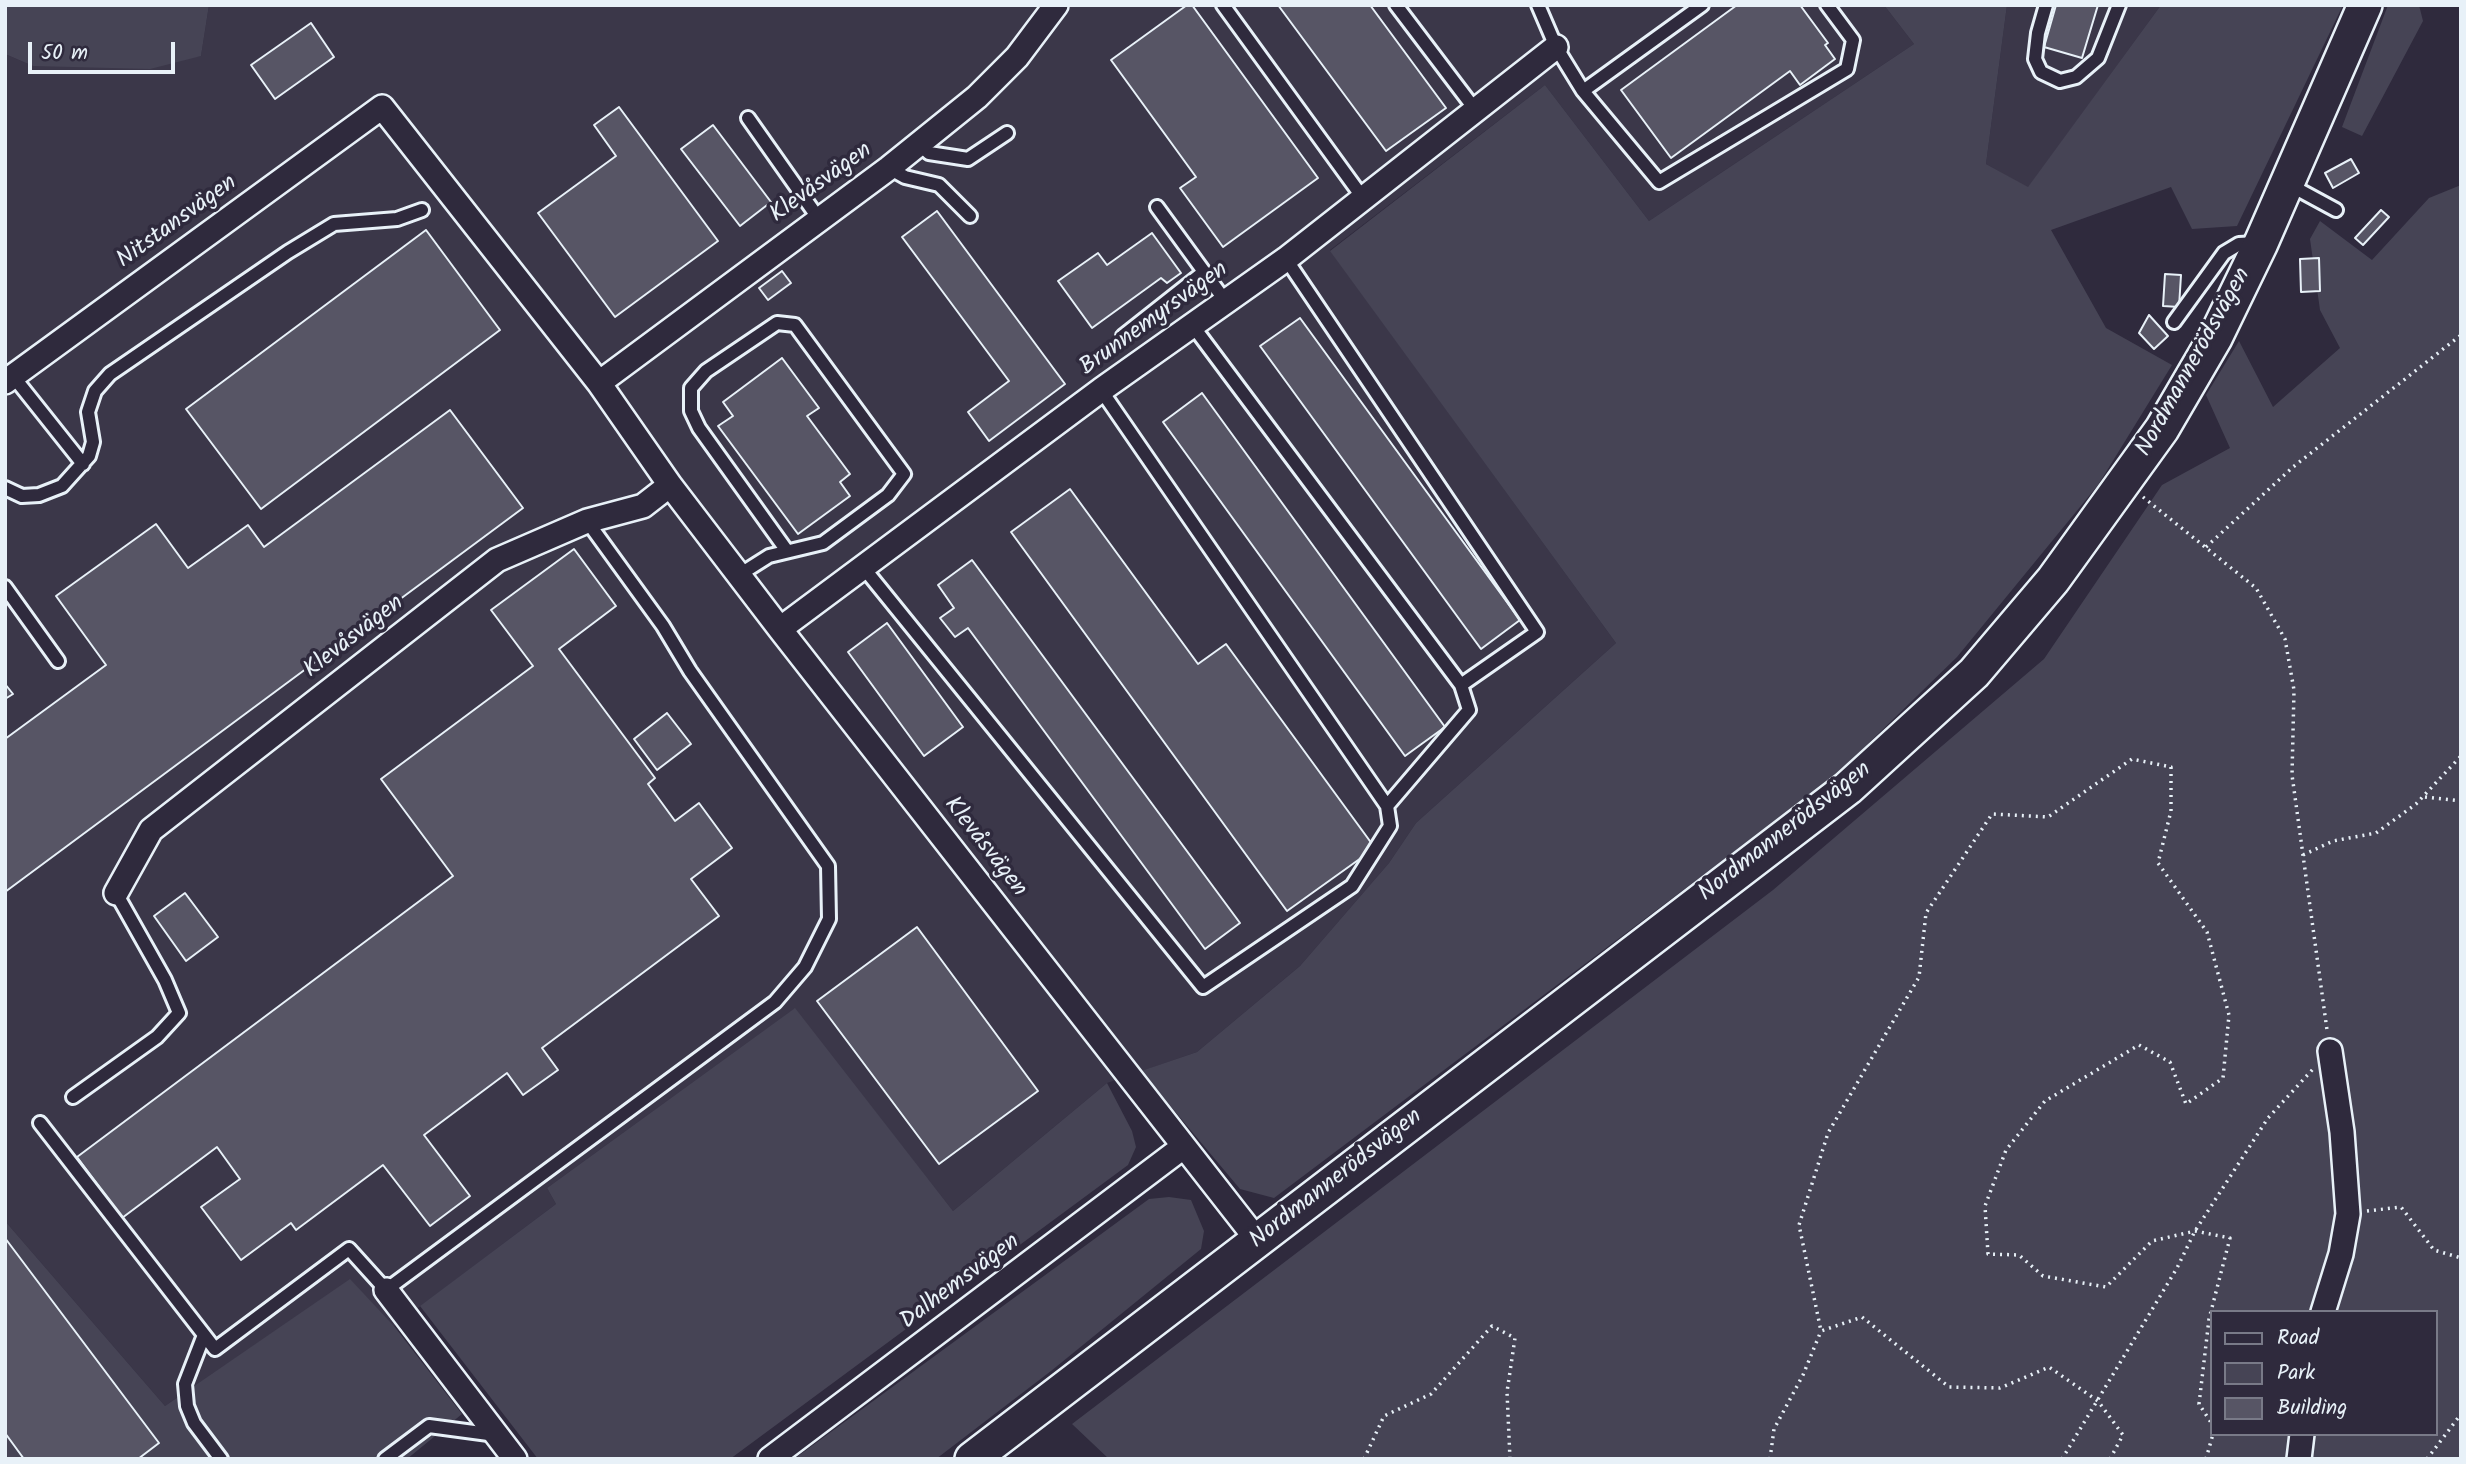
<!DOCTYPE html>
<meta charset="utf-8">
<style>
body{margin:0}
#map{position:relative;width:2466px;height:1464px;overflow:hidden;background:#2f2a3d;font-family:Kalam,sans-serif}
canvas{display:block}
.frame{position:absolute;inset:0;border:7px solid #e8f1f8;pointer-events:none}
.legend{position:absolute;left:2210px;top:1310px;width:228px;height:126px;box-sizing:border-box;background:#2f2a3d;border:2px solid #797a88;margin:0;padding:9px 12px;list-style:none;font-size:21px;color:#e8f1f8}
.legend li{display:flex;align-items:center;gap:14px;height:35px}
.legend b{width:35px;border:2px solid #797a88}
.scale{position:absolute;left:28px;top:42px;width:147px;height:32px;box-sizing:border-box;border:4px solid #e8f1f8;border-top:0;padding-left:9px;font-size:21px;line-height:24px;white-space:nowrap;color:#e8f1f8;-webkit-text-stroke:5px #2f2a3d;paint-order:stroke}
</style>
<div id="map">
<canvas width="2466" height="1464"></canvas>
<div class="frame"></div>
<ul class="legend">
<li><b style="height:9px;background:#2f2a3d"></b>Road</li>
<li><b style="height:19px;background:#464455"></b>Park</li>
<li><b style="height:19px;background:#575565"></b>Building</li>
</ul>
<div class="scale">50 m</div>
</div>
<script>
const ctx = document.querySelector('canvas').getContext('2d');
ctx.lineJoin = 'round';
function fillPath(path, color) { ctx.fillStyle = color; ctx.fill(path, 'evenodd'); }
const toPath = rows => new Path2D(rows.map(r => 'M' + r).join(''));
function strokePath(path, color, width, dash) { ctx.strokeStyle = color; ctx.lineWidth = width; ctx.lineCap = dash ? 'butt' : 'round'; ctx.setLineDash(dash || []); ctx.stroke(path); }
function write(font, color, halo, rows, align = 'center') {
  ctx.font = font + ' Kalam,sans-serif'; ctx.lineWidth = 7; ctx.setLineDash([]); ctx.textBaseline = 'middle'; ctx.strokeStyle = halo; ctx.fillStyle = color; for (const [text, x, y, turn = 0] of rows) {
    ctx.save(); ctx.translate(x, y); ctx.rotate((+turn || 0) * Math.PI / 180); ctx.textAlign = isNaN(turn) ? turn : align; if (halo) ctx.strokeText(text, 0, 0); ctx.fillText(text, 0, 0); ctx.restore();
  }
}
fillPath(toPath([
 [209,5,1884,5,1914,44,1649,221,1545,85,1330,250,1616,643,1416,823,1389,863,1300,966,1197,1052,1107,1083,953,1211,794,1009,547,1188,556,1204,394,1326,350,1280,165,1406,5,1221,5,54,33,66,201,56],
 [2007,5,2161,5,2028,188,1986,164]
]), '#3b3749');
fillPath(toPath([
 [5,5,209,5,201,56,150,69,33,66,5,54],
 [1884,5,2007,5,1986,164,2028,187,2161,5,2343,5,2237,226,2192,229,2171,187,2051,230,2106,328,2172,365,2098,485,1957,657,1836,775,1274,1198,1240,1189,1141,1071,1197,1052,1300,966,1389,863,1416,823,1616,643,1330,251,1545,85,1649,221,1914,44],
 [2388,5,2419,5,2423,21,2362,136,2342,127],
 [2461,185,2461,1459,1109,1459,1072,1424,1773,890,2044,659,2162,485,2230,448,2206,395,2239,341,2273,407,2340,348,2320,310,2310,239,2320,221,2372,260,2429,198],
 [2212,1312,2436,1312,2436,1434,2212,1434],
 [795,1008,953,1211,1107,1083,1132,1131,1136,1147,1128,1165,730,1459,538,1459,420,1306,556,1204,547,1188],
 [1169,1197,1191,1200,1204,1231,1201,1249,1051,1371,936,1459,794,1459,1149,1199],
 [5,1221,165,1406,350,1279,394,1326,462,1414,407,1459,5,1459]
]), '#464455');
const building = toPath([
 [1187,5,1192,5,1318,178,1223,247,1180,188,1196,177,1111,60,1187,5],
 [1278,5,1370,5,1446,108,1386,151,1278,5],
 [1737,5,1800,5,1828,43,1825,45,1835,59,1800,85,1790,71,1671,158,1621,90,1737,5],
 [2056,5,2098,5,2082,58,2044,47,2056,5],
 [311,23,334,57,275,99,251,65,311,23],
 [619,107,718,241,615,317,538,213,616,156,594,125,619,107],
 [713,125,771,202,740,226,681,149,713,125],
 [2351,159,2359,173,2333,188,2325,173,2351,159],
 [2381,210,2389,217,2363,245,2355,238,2381,210],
 [937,211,1065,384,989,441,968,412,1009,381,902,237,937,211],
 [426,230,500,330,261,509,186,409,426,230],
 [1152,233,1181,273,1167,283,1161,278,1092,328,1058,281,1098,253,1107,265,1152,233],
 [2319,258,2320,291,2301,292,2300,259,2319,258],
 [782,271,791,283,768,300,759,288,782,271],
 [2165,274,2181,275,2179,307,2163,306,2165,274],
 [2149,315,2168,336,2154,349,2139,333,2149,315],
 [1300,318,1520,620,1481,649,1260,346,1300,318],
 [782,358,819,408,807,416,850,474,840,482,850,496,798,534,718,426,733,416,723,402,782,358],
 [1202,393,1445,727,1405,756,1163,422,1202,393],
 [450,410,523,508,5,892,5,739,106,665,56,596,156,524,188,568,248,525,264,547,450,410],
 [1070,489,1198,664,1226,644,1375,848,1287,911,1011,532,1070,489],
 [574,549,616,606,559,649,655,778,648,784,675,821,699,803,732,848,691,879,719,916,542,1048,558,1070,523,1095,507,1073,424,1135,470,1196,430,1226,383,1165,296,1230,291,1223,241,1260,201,1207,240,1179,217,1147,122,1218,77,1157,453,876,381,779,533,666,491,610,574,549],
 [972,560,1240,923,1205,949,968,628,955,637,940,618,954,608,938,585,972,560],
 [887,623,963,727,924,756,848,652,887,623],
 [5,684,13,694,5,699,5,684],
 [667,713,691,744,657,770,634,739,667,713],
 [185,893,218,937,186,961,154,916,185,893],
 [917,927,1038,1091,939,1164,817,1001,917,927],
 [5,1238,159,1443,138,1459,24,1459,5,1433,5,1238]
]);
fillPath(building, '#575565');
strokePath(building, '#e8f1f8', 2);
const lane = toPath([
 [1223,5,1363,198],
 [1396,5,1477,112],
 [1538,5,1556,47,1583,91,1659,182,1847,69,1853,40,1827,5],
 [2046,5,2038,33,2035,59,2041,72,2060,81,2076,77,2098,58,2119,5],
 [1583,91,1702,5],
 [748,118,819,219],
 [919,144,929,153,968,159,1007,133],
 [889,168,905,177,939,185,970,216],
 [2288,184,2336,210],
 [1157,207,1226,302],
 [2174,322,2224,253,2239,244,2257,243],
 [1193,326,1461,685,1537,632,1286,259],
 [1123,336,1204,272],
 [13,376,83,464],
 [1101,390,1387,806,1469,710,1461,685],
 [5,488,22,496,39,495,62,486,89,456,93,442,88,412,95,391,110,374,288,252,334,224,397,219,422,210],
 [863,567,1203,987,1352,886,1390,826,1387,806],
 [739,575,769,556,823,543,888,495,904,474,795,325,777,323,706,371,691,388,691,411,699,428,787,551],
 [5,587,58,661],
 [73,1097,157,1037,179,1013,165,980,116,893],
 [40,1123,215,1349,349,1249,386,1290,775,1002,805,967,829,919,828,866,690,671,663,626,587,521],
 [204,1335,185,1384,187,1406,194,1423,221,1459],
 [385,1459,429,1426,496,1435]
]);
const street = toPath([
 [5,382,382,107,599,383,670,485,780,629,1258,1241],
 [599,383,889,168,977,97,1017,57,1056,5],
 [780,629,1101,390,1286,259,1556,47],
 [116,893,151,830,497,560,587,521,643,506,670,485],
 [386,1290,515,1459],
 [2323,1312,2341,1254,2348,1214,2342,1132,2330,1051],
 [770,1459,1183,1147],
 [2299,1459,2302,1434]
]);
const secondary = toPath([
 [972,1459,1848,788,1974,673,2053,580,2162,429,2215,338,2261,243,2365,5]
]);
strokePath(lane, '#e8f1f8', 18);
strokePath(street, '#e8f1f8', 28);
strokePath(secondary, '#e8f1f8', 38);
strokePath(toPath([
 [2143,497,2256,588,2285,639,2294,690,2292,775,2327,1030],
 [2206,547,2293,467,2461,335],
 [2425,797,2461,801],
 [2303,855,2333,841,2376,833,2416,804,2461,756],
 [2367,1211,2401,1207,2434,1250,2461,1258],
 [1364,1459,1384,1416,1431,1394,1492,1326,1515,1338,1507,1392,1510,1459],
 [1770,1459,1774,1429,1803,1375,1821,1331],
 [2062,1459,2177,1268,2195,1231,2268,1118,2313,1069],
 [2110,1459,2123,1435,2098,1401,2049,1367,2000,1388,1949,1387,1862,1317,1821,1331,1799,1225,1828,1133,1919,977,1926,913,1992,814,2048,817,2132,759,2171,767,2171,811,2158,863,2207,932,2229,1015,2223,1078,2186,1104,2170,1062,2139,1045,2045,1101,2006,1150,1985,1206,1988,1254,2019,1255,2043,1276,2106,1287,2152,1241,2195,1231,2230,1238,2209,1319,2199,1404,2212,1424],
 [2206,1459,2213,1434],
 [2427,1459,2461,1414]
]), '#e8f1f8', 3.5, [2, 5]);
strokePath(lane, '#2f2a3d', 12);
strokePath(street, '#2f2a3d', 23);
strokePath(secondary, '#2f2a3d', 33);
write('24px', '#e8f1f8', '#2f2a3d', [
 ["Klevåsvägen",822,184,-36],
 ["Nitstansvägen",178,223,-36],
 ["Brunnemyrsvägen",1155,320,-36],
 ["Nordmannerödsvägen",2195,363,-61],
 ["Klevåsvägen",355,638,-38],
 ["Nordmannerödsvägen",1786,833,-38],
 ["Klevåsvägen",984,848,52],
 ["Nordmannerödsvägen",1337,1180,-38],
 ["Dalhemsvägen",961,1283,-37]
]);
</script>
